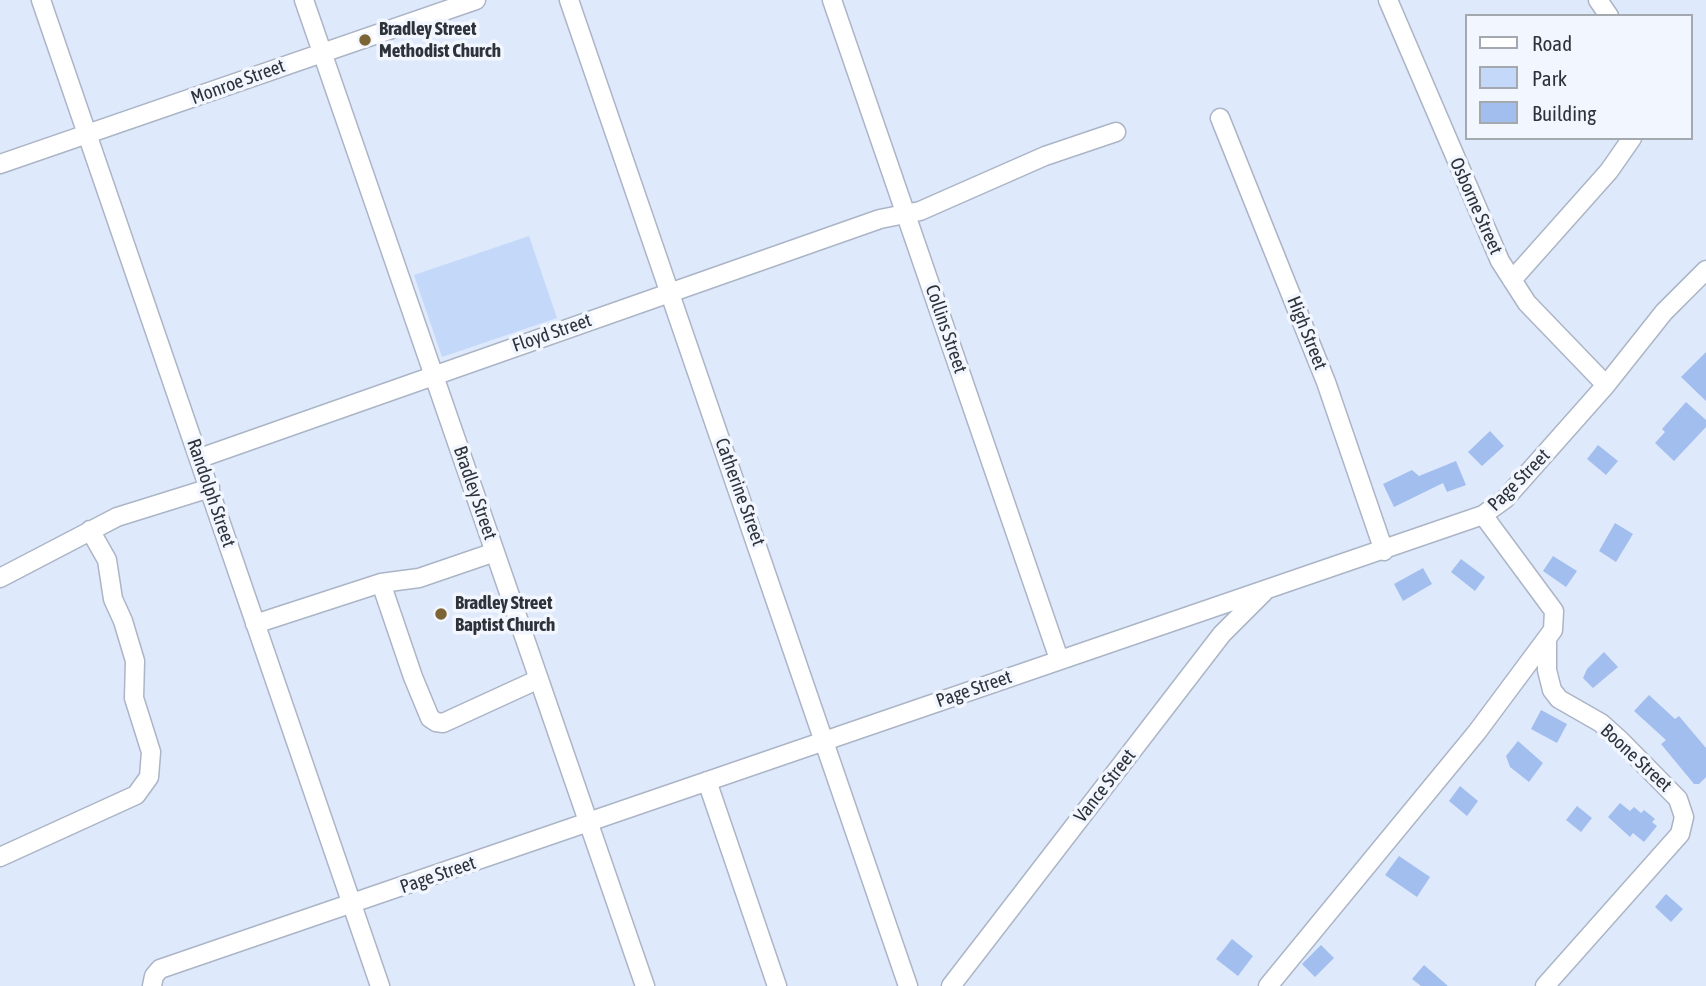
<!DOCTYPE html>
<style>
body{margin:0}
#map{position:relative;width:1706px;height:986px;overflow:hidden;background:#dfe9fc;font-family:"Asap Condensed",sans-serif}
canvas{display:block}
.legend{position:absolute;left:1465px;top:14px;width:228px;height:126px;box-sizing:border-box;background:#f2f6fe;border:2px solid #a4a8af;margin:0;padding:9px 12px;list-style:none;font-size:21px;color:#2e3239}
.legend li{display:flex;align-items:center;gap:14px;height:35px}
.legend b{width:35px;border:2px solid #a4a8af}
</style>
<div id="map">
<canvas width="1706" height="986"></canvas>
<ul class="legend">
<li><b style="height:9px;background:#fff"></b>Road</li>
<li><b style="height:19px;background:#c4d8fa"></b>Park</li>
<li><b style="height:19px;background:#a2beef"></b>Building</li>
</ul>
</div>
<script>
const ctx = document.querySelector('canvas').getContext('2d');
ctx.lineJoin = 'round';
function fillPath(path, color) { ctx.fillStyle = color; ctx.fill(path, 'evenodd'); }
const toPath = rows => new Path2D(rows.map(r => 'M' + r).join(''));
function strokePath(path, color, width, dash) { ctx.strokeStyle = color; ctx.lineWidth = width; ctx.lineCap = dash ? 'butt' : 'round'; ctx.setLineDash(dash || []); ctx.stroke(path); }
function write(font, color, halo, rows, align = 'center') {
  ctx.font = font + ' "Asap Condensed",sans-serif'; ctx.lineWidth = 7; ctx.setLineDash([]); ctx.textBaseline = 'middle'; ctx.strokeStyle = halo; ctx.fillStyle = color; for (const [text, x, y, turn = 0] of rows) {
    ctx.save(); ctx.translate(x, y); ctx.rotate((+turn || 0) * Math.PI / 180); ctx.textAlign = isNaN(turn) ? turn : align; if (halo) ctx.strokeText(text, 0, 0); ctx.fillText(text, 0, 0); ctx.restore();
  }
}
fillPath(toPath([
 [529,236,557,318,442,357,414,275]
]), '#c4d8fa');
fillPath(toPath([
 [1706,352,1706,401,1681,377],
 [1686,402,1706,420,1706,427,1674,461,1655,443,1665,432,1662,429],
 [1490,431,1504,446,1482,466,1468,452],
 [1598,445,1618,461,1606,475,1587,459],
 [1456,461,1466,485,1447,492,1443,483,1394,507,1383,484,1412,470,1419,476],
 [1615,523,1633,534,1616,562,1599,551],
 [1553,556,1577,571,1566,587,1543,571],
 [1461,559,1485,577,1475,591,1451,572],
 [1423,568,1432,584,1403,601,1394,584],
 [1604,652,1618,667,1593,688,1583,678,1587,669],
 [1649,695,1675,719,1679,716,1706,748,1706,777,1699,784,1694,784,1661,744,1666,740,1634,711],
 [1541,710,1567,724,1557,743,1531,729],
 [1518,741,1543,763,1529,782,1510,767,1506,756],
 [1460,786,1478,801,1467,816,1449,801],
 [1620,803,1630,811,1634,807,1641,813,1644,810,1655,819,1652,822,1657,826,1644,842,1633,833,1630,837,1608,817],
 [1577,806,1592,818,1581,832,1566,820],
 [1399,856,1430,877,1417,897,1385,875],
 [1666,894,1683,909,1671,922,1655,907],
 [1232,939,1253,956,1238,976,1216,959],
 [1321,945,1334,958,1315,977,1302,964],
 [1424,965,1448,986,1421,986,1412,979]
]), '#a2beef');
const minor = toPath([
 [41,0,380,986],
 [304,0,645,986],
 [569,0,908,986],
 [832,0,1059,659],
 [1388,0,1500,261,1527,303,1606,385],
 [1598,0,1609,16],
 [1220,118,1326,382,1384,551],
 [0,164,476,0],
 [1512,280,1609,171,1632,138],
 [200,458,880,219,920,211,1045,156,1116,132],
 [1483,515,1554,611,1553,630,1547,638,1547,670,1552,690,1559,699,1601,723,1621,741,1678,799,1684,817,1680,834,1545,986],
 [0,578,117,517,210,488],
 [381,583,413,677,430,718,436,722,443,723,539,679],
 [255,624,381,583,419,578,495,552],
 [707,781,777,986],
 [0,857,136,795,149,777,151,752,134,698,135,661,123,621,113,599,107,560,90,530],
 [152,986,154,976,160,969,1483,515,1505,499,1606,385,1664,312,1706,270],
 [951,986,1222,634,1264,592],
 [1268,986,1477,732,1547,638]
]);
strokePath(minor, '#abb5c6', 21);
strokePath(minor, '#fff', 18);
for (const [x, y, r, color] of [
 [365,40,7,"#7d6435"],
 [441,614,7,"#7d6435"]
]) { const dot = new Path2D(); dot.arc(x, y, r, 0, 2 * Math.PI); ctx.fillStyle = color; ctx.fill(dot); strokePath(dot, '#f2f6fe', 2.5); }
write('bold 19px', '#2e3239', '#f2f6fe', [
 ["Bradley Street",379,29],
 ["Methodist Church",379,51],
 ["Bradley Street",455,603],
 ["Baptist Church",455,625]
], 'left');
write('19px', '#2e3239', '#f2f6fe', [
 ["Monroe Street",238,82,-20],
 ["Osborne Street",1476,206,66],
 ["Collins Street",946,329,71],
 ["Floyd Street",552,333,-19],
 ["High Street",1307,333,68],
 ["Page Street",1519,480,-45],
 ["Catherine Street",740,492,70],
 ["Randolph Street",211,493,71],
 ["Bradley Street",475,493,71],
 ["Page Street",974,689,-19],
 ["Boone Street",1636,758,43],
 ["Vance Street",1105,786,-52],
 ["Page Street",438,875,-19]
]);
</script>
